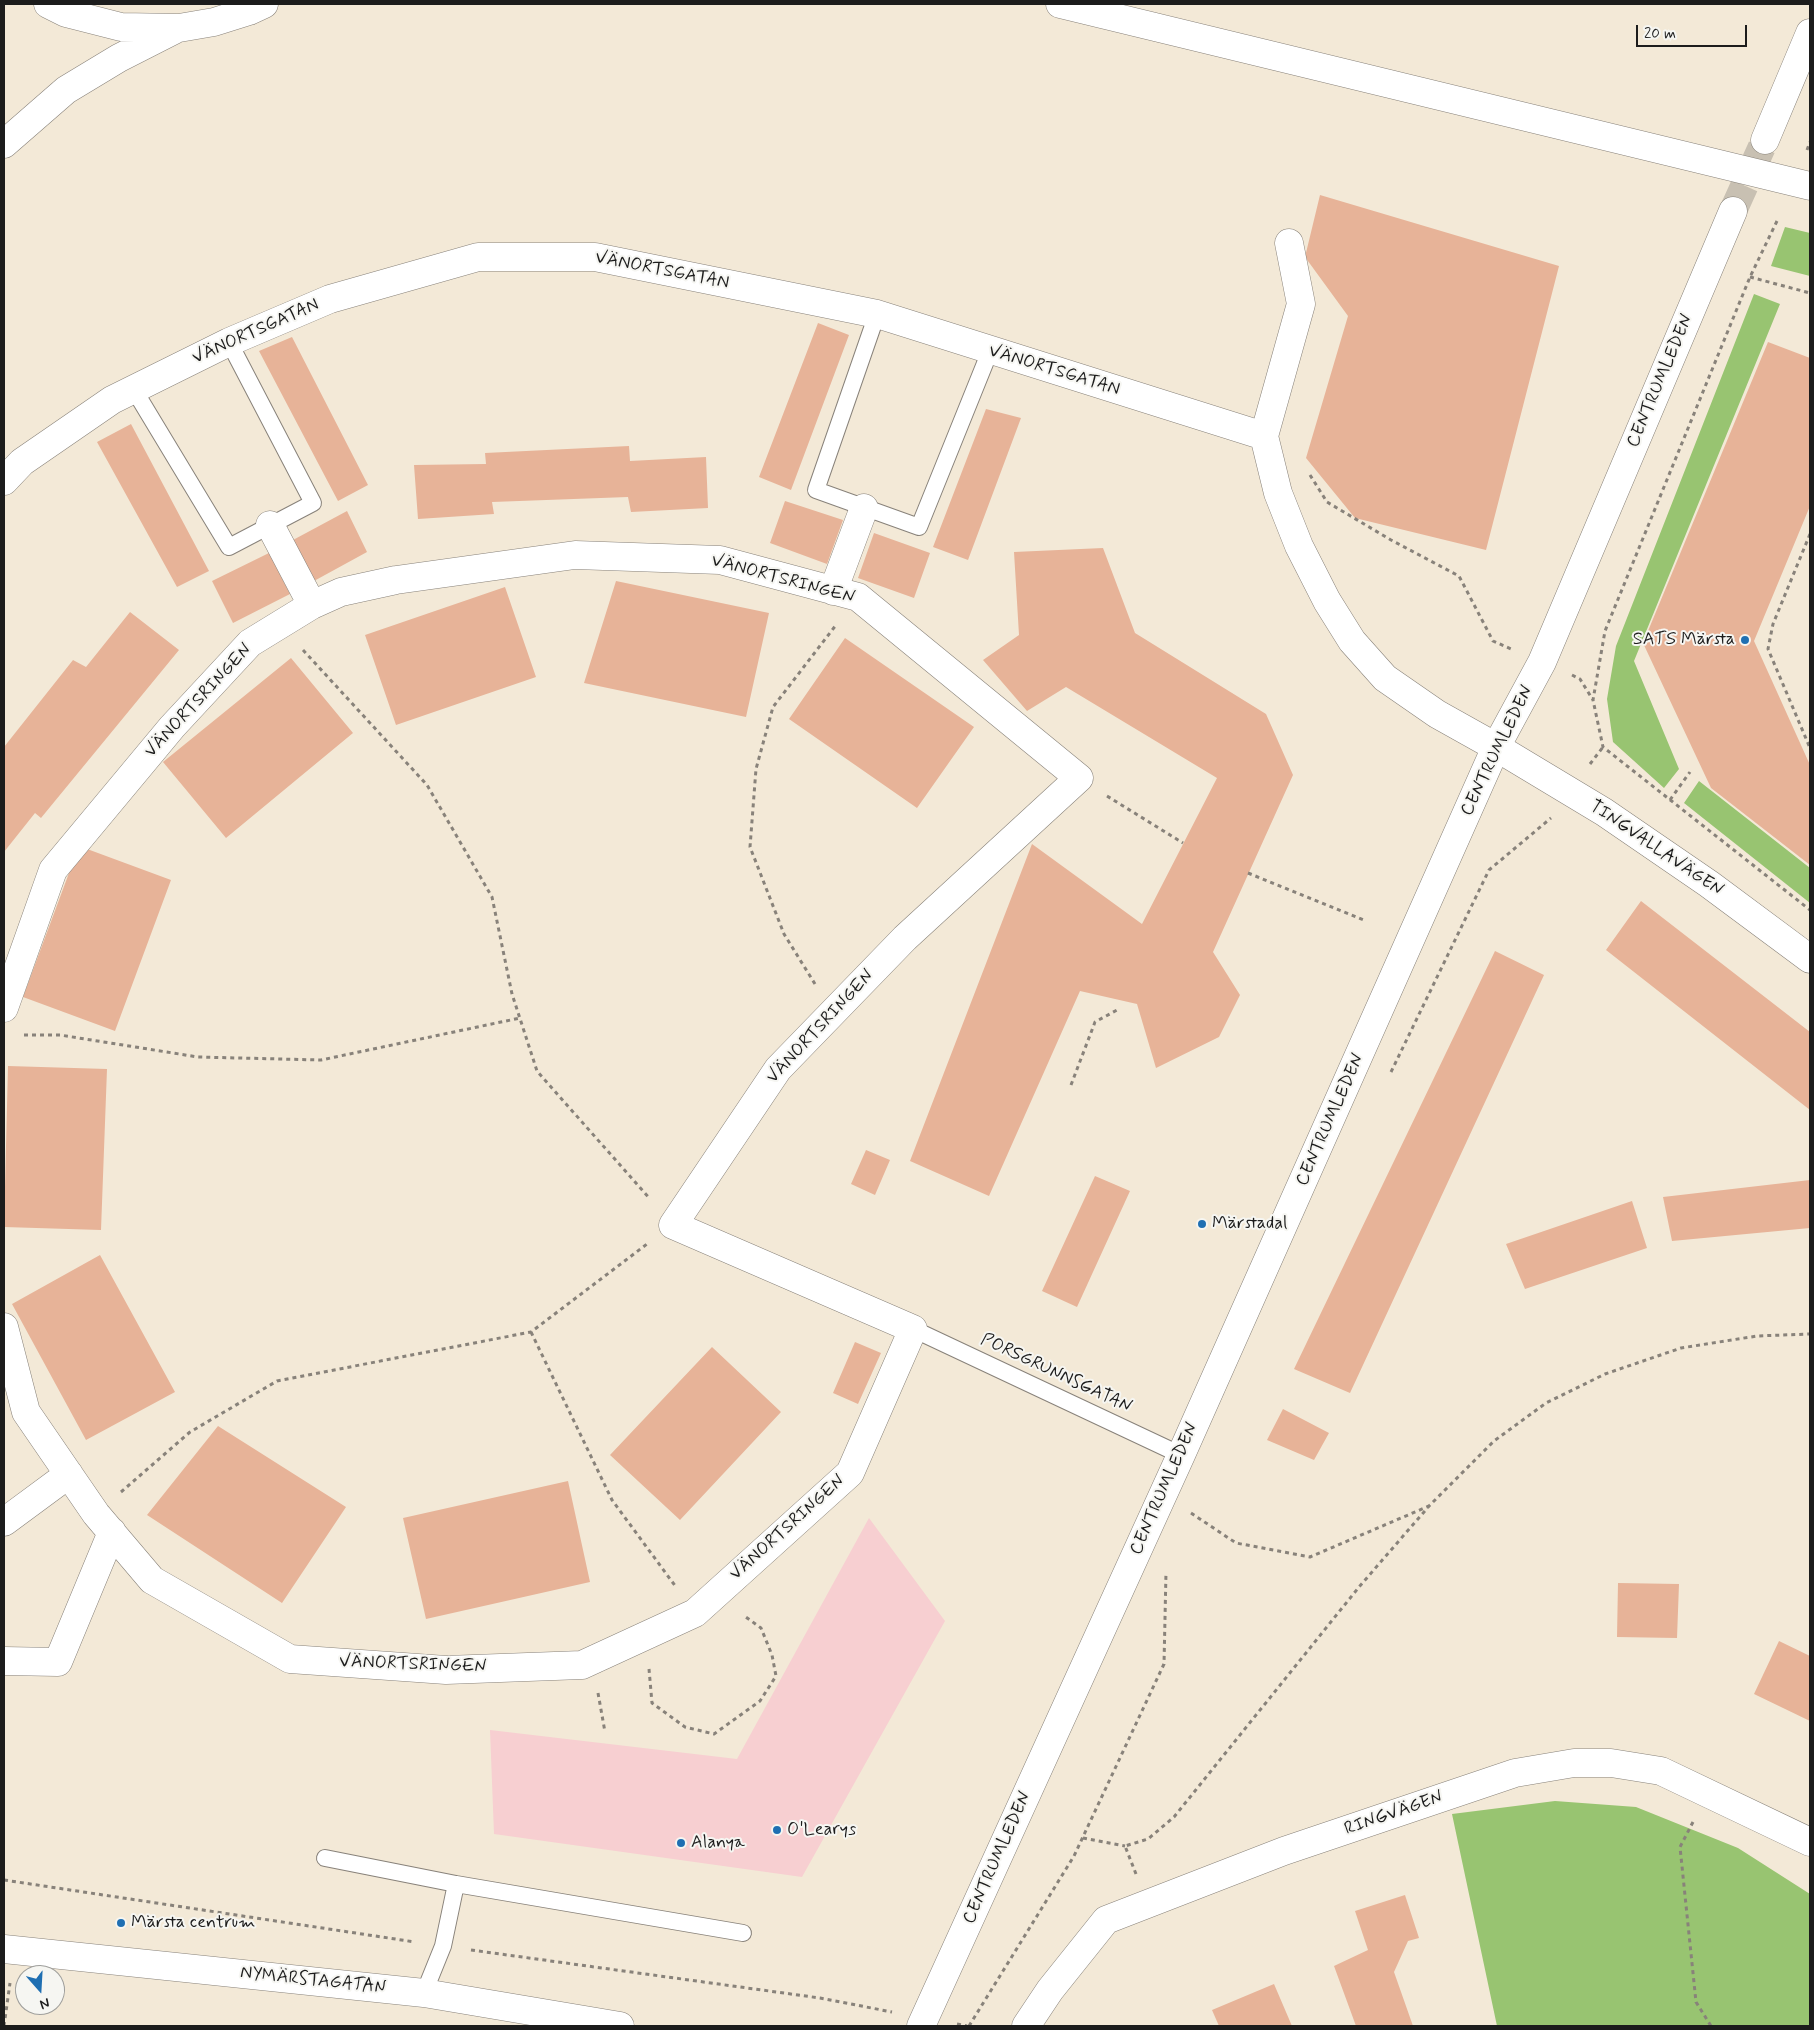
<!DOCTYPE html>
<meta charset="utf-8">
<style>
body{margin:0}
#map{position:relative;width:1814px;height:2030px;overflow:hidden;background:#f3e9d7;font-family:Mynerve,sans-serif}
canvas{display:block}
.frame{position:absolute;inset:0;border:5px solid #1c1c1c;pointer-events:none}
.north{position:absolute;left:15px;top:1965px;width:50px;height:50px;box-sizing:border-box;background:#f6f6f2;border:1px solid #9f9f9c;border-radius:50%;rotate:161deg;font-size:14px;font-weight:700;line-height:20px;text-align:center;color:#1c1c1c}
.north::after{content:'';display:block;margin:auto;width:18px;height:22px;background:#1f6fb2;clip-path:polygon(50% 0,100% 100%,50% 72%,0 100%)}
.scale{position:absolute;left:1636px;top:25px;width:111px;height:22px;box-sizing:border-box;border:2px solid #1c1c1c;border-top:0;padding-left:6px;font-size:15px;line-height:18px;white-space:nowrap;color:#1c1c1c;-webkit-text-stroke:4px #f6f6f2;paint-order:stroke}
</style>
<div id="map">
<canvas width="1814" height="2030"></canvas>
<div class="frame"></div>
<div class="north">N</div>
<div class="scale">20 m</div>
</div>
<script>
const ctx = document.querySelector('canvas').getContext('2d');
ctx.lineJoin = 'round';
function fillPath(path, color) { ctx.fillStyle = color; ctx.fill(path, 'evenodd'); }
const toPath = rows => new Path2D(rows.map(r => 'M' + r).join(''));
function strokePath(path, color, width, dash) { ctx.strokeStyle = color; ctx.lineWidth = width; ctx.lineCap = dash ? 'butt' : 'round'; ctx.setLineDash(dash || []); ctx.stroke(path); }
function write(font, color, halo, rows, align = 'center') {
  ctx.font = font + ' Mynerve,sans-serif'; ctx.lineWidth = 4; ctx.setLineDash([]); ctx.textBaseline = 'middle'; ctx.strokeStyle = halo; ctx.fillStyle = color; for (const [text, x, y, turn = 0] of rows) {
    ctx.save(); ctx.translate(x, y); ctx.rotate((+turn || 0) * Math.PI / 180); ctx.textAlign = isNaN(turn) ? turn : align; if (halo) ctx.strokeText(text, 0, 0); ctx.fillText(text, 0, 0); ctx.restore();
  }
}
fillPath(toPath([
 [869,1518,945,1621,802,1877,494,1834,490,1730,737,1759]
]), '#f7cfd1');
fillPath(toPath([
 [1785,227,1810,233,1810,276,1771,266],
 [1754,294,1780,304,1634,661,1679,769,1664,788,1613,742,1607,699,1616,646],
 [1699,781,1810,868,1810,903,1684,803],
 [1555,1801,1636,1807,1738,1848,1810,1894,1810,2026,1497,2026,1452,1814]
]), '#98c471');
fillPath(toPath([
 [1320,195,1559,266,1486,550,1355,518,1306,458,1348,316,1305,257],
 [818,323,849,335,791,490,759,477],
 [292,337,368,485,338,501,259,351],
 [1768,342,1810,358,1810,506,1754,641,1810,765,1810,865,1711,788,1643,643],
 [986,409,1021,418,968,560,933,547],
 [131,424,209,571,177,587,97,442],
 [629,446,630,461,706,457,708,508,631,512,628,497,492,502,494,514,418,519,414,465,486,464,485,453],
 [785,501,843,520,827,564,770,543],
 [347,511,367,552,314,581,293,540],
 [874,533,930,553,914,598,858,578],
 [1103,548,1135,633,1266,714,1293,775,1213,952,1240,995,1219,1037,1156,1068,1137,1004,1080,991,989,1196,910,1161,1032,844,1142,924,1217,778,1066,687,1027,711,983,660,1019,635,1014,552],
 [269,553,290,594,233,623,212,581],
 [616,581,769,613,746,717,584,683],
 [505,587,536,677,396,725,365,635],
 [130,612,179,650,41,818,35,813,4,852,4,747,73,660,86,667],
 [845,638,974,727,917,808,789,719],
 [291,658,353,733,226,838,163,762],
 [79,846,171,880,115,1031,23,997],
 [1641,901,1810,1032,1810,1110,1606,950],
 [1495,951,1544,975,1350,1393,1294,1369],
 [8,1066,107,1069,101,1230,4,1227],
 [866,1150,890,1160,875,1195,851,1184],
 [1095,1176,1130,1191,1077,1307,1042,1291],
 [1810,1180,1810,1228,1672,1241,1663,1197],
 [1632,1201,1647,1248,1525,1289,1506,1244],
 [100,1255,175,1392,86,1440,12,1304],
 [855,1342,881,1353,858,1404,833,1393],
 [712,1347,781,1412,680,1520,610,1455],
 [1283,1409,1329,1433,1314,1460,1267,1440],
 [218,1426,346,1507,282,1603,147,1515],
 [568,1481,590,1582,426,1619,403,1518],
 [1618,1583,1679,1584,1677,1638,1617,1637],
 [1779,1641,1810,1656,1810,1721,1754,1694],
 [1405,1895,1419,1938,1408,1941,1394,1972,1413,2026,1356,2026,1334,1966,1368,1950,1355,1911],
 [1274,1984,1292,2026,1219,2026,1212,2010]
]), '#e7b398');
strokePath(toPath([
 [1733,211,1765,140]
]), '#c8c0b2', 28, [28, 14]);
const lane = toPath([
 [877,314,816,490,919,527,990,351],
 [133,388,229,547,313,503,229,342],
 [913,1329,1181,1455],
 [325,1858,456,1884],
 [424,1993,443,1946,456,1884,743,1933]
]);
const street = toPath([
 [1765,140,1810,33],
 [1289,243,1301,304,1264,436,1278,493,1299,546,1327,601,1352,641,1385,678,1437,714,1496,747,1604,812,1709,884,1810,959],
 [4,481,22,462,112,400,229,342,330,299,478,257,595,257,877,314,1264,436],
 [270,525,312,605],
 [833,591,864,508],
 [4,1008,53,870,172,727,250,643,312,605,341,592,396,580,575,555,720,560,858,597,1079,778,905,938,778,1069,673,1225,913,1329,850,1473,695,1613,582,1665,446,1670,290,1659,152,1580,96,1514,26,1412,4,1327],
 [4,1522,69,1474],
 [4,1661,58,1662,112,1532],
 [4,1949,424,1993,620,2026],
 [921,2026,1181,1455,1496,747,1542,662,1733,211],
 [1026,2026,1050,1990,1106,1920,1284,1851,1515,1773,1574,1763,1611,1763,1661,1771,1810,1842]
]);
const secondary = toPath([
 [48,4,66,13,121,27,179,28,214,22,249,11,264,4],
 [1060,4,1810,186],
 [4,144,66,90,119,58,174,30]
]);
strokePath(lane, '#88827a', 18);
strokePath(street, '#88827a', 29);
strokePath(secondary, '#88827a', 29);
strokePath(toPath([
 [1807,150,1810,142],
 [1777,221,1750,277,1605,631,1593,700,1603,747,1810,910],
 [1750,277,1810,293],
 [1310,475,1327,502,1391,540,1459,576,1493,641,1511,649],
 [1810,534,1773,624,1768,649,1810,748],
 [303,650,427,785,492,897,512,994,537,1071,650,1199],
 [1572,675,1580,679,1593,700],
 [1590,764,1603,747],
 [1107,796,1183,843],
 [1670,800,1690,772],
 [1248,873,1366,921],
 [815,984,784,934,750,847,756,769,773,707,836,625],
 [24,1035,60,1035,198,1057,321,1060,520,1018],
 [1391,1072,1489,870,1551,818],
 [1071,1085,1095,1022,1117,1010],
 [531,1332,612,1500,676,1587],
 [121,1492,190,1432,277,1381,531,1332,647,1244],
 [1191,1513,1236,1543,1310,1557,1429,1506],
 [649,1669,652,1703,685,1727,714,1734,760,1701,776,1676,772,1655,761,1628,743,1615],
 [598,1693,605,1732],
 [1693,1822,1680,1847,1696,2002,1711,2026],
 [1083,1838,1125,1846],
 [1136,1874,1125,1846,1148,1839,1174,1817,1359,1587,1430,1505,1494,1441,1546,1403,1605,1374,1681,1348,1757,1336,1810,1334],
 [4,1880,415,1942],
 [471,1950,820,1998,892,2012],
 [957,2024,967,2026],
 [4,2026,10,1983],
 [969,2026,1074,1856,1164,1664,1166,1572]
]), '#88827a', 3, [4, 4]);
strokePath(lane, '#fff', 16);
strokePath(street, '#fff', 28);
strokePath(secondary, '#fff', 28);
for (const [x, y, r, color] of [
 [1745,640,5,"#1f6fb2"],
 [1202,1224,5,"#1f6fb2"],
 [777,1830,5,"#1f6fb2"],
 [681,1843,5,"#1f6fb2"],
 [121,1923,5,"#1f6fb2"]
]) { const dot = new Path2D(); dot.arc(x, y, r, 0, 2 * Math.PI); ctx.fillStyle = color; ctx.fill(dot); strokePath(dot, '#f6f6f2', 2); }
write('18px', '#1c1c1c', '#f6f6f2', [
 ["VÄNORTSGATAN",662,271,11],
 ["VÄNORTSGATAN",256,332,-24],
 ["VÄNORTSGATAN",1054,371,17],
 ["CENTRUMLEDEN",1661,381,-67],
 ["VÄNORTSRINGEN",783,580,15],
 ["VÄNORTSRINGEN",199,701,-47],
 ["CENTRUMLEDEN",1498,751,-64],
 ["TINGVALLAVÄGEN",1656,849,34],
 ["VÄNORTSRINGEN",821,1027,-47],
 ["CENTRUMLEDEN",1331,1120,-66],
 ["PORSGRUNNSGATAN",1056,1374,25],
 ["CENTRUMLEDEN",1165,1489,-66],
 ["VÄNORTSRINGEN",788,1528,-42],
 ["VÄNORTSRINGEN",413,1665,2],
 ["RINGVÄGEN",1394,1814,-19],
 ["CENTRUMLEDEN",998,1858,-66],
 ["NYMÄRSTAGATAN",313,1981,6]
]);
write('18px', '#1c1c1c', '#f6f6f2', [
 ["SATS Märsta",1735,640,"right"],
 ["Märstadal",1212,1224],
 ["O'Learys",787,1830],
 ["Alanya",691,1843],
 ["Märsta centrum",131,1923]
], 'left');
</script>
